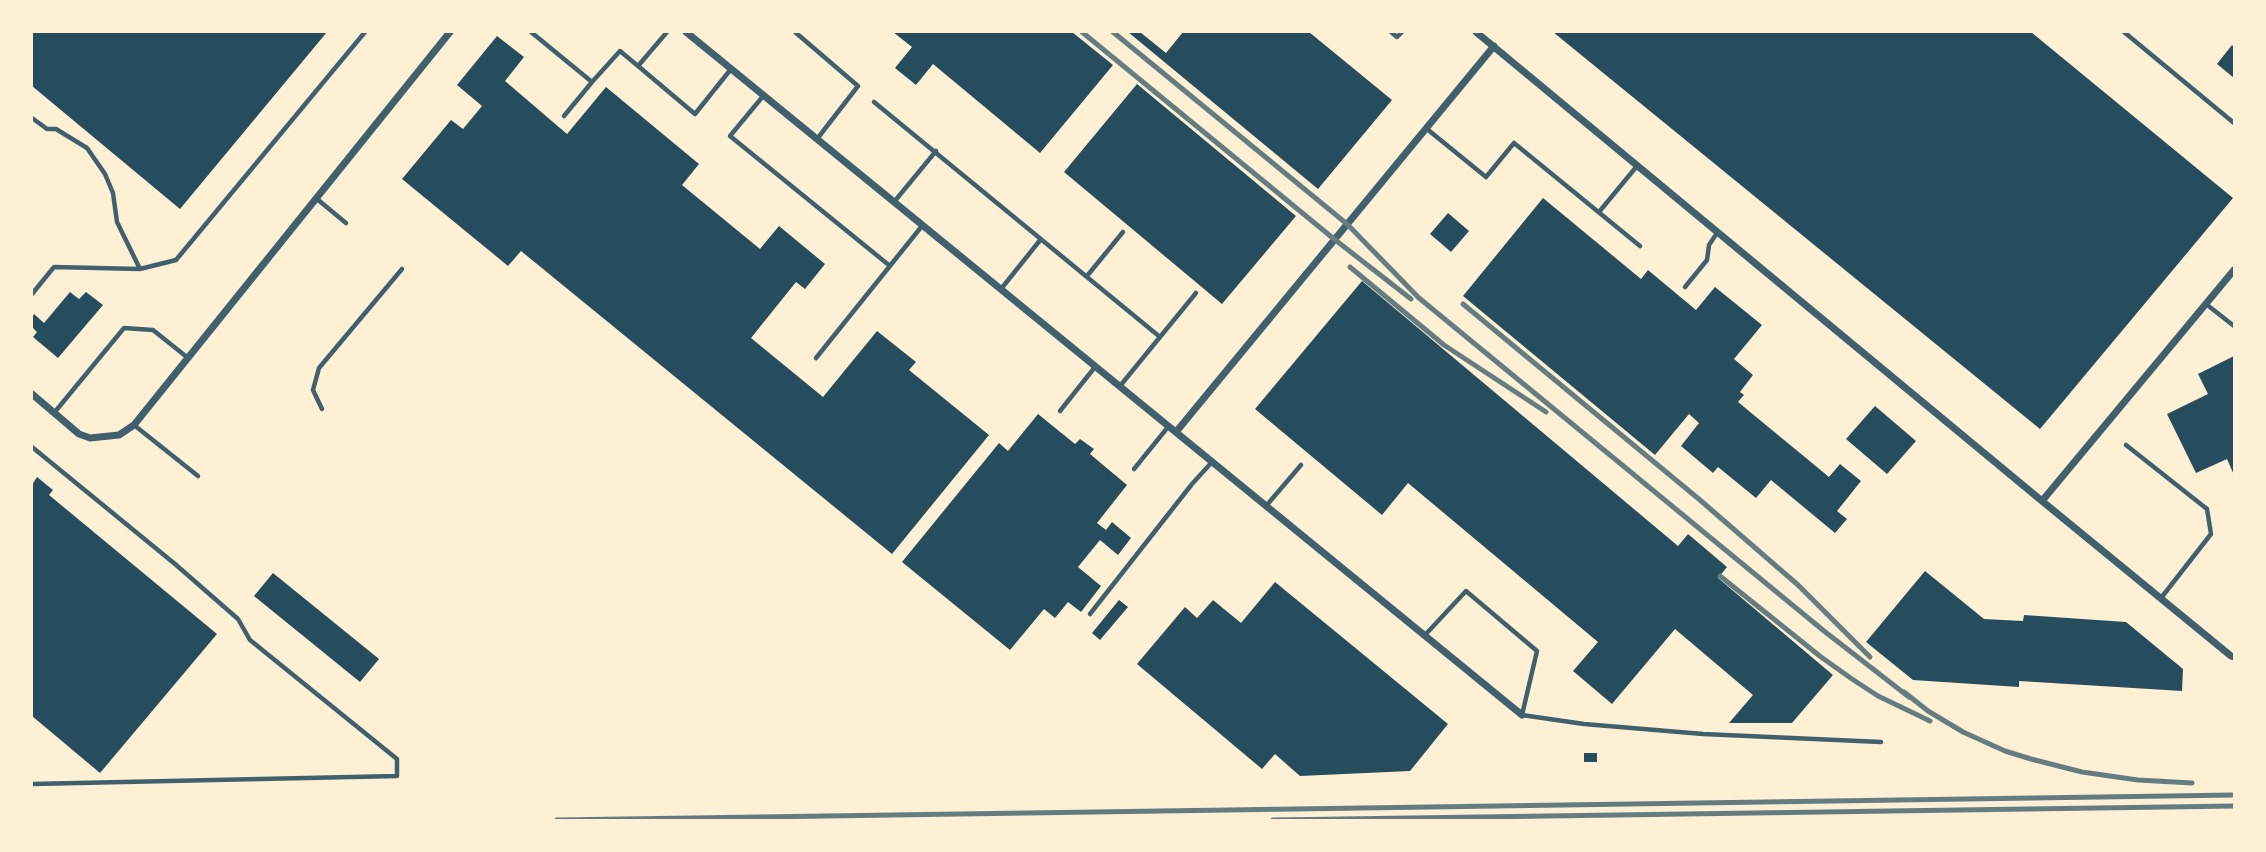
<!DOCTYPE html>
<style>
body{margin:0}
#map{position:relative;width:2266px;height:852px;overflow:hidden;background:#fdf0d5;font-family:"Golos Text",sans-serif}
canvas{display:block}
.frame{position:absolute;inset:0;border:33px solid #fdf0d5;pointer-events:none}
</style>
<div id="map">
<canvas width="2266" height="852"></canvas>
<div class="frame"></div>
</div>
<script>
const ctx = document.querySelector('canvas').getContext('2d');
ctx.lineJoin = 'round';
function fillPath(path, color) { ctx.fillStyle = color; ctx.fill(path, 'evenodd'); }
const toPath = rows => new Path2D(rows.map(r => 'M' + r).join(''));
function strokePath(path, color, width, dash) { ctx.strokeStyle = color; ctx.lineWidth = width; ctx.lineCap = dash ? 'butt' : 'round'; ctx.setLineDash(dash || []); ctx.stroke(path); }
fillPath(toPath([
 [32,32,327,32,180,209,32,86],
 [893,32,1072,32,1113,65,1040,153,933,64,916,85,895,68,912,47],
 [1128,32,1140,32,1166,53,1183,32,1309,32,1392,100,1318,189],
 [1553,32,2031,32,2233,198,2040,429],
 [497,36,524,57,505,81,567,134,606,87,699,164,682,185,760,249,779,226,825,264,805,289,796,282,751,338,823,397,877,331,916,362,909,370,989,435,892,554,521,251,508,266,402,179,451,120,463,129,482,106,457,85],
 [2232,45,2234,47,2234,78,2217,64],
 [1137,84,1296,216,1222,304,1064,172],
 [1543,198,1641,279,1648,270,1696,310,1715,287,1762,325,1734,359,1753,375,1740,392,1744,395,1738,402,1829,477,1840,464,1861,481,1837,511,1847,519,1835,533,1771,480,1756,498,1718,467,1713,473,1681,446,1699,423,1689,414,1655,455,1463,296],
 [1448,213,1469,231,1451,252,1430,234],
 [1362,281,1678,546,1688,534,1727,567,1718,578,1833,675,1792,723,1729,723,1753,695,1675,629,1612,704,1573,671,1598,642,1408,483,1382,515,1255,409],
 [70,292,79,299,86,292,103,305,58,358,33,337,37,332,32,327,32,318,34,314,44,323],
 [2234,356,2234,475,2227,459,2196,473,2167,414,2208,394,2198,374],
 [1875,406,1916,441,1887,474,1846,439],
 [1038,414,1075,444,1080,439,1094,449,1090,454,1127,485,1097,523,1106,530,1112,522,1131,538,1118,555,1100,540,1078,567,1101,586,1081,612,1068,602,1055,618,1044,609,1010,650,902,562,999,443,1008,451],
 [37,477,53,490,49,495,217,634,100,773,32,716,32,485],
 [1925,571,1984,619,2023,621,2024,615,2126,622,2183,669,2182,691,2019,681,2019,687,1913,680,1866,642],
 [273,573,379,659,360,682,254,596],
 [1275,582,1448,724,1410,771,1300,776,1275,754,1262,769,1137,664,1185,607,1197,618,1213,600,1241,623],
 [1119,600,1128,607,1100,640,1092,633],
 [1584,753,1597,753,1597,762,1584,762]
]), '#264d5e');
strokePath(toPath([
 [531,32,592,82,564,116],
 [667,32,638,66,695,114,731,69],
 [795,32,858,86,817,139],
 [1391,32,1397,37,1402,32],
 [2124,32,2234,123],
 [592,82,620,51,638,66],
 [764,95,730,136,890,266],
 [874,102,1160,337,1196,293],
 [32,118,47,129,56,129,87,148,105,174,113,193,117,222,140,269],
 [1427,129,1486,177,1514,143,1640,246],
 [317,199,346,223],
 [894,202,936,151],
 [1599,212,1637,166],
 [1087,276,1123,232],
 [1685,287,1707,260,1709,245,1717,233],
 [1001,289,1041,239],
 [32,294,54,267,140,269,176,260,365,32],
 [2206,304,2234,326],
 [816,358,922,226],
 [1120,386,1160,337],
 [322,409,313,390,319,368,402,269],
 [1060,411,1095,367],
 [54,413,124,328,153,330,188,358],
 [134,425,198,476],
 [2126,445,2207,509,2211,534,2161,598],
 [32,447,175,564,238,619,250,640,397,759,397,776,32,784],
 [1134,469,1168,427],
 [1266,506,1301,465],
 [1090,614,1192,484,1212,462],
 [1425,635,1466,591,1537,651,1522,715,1584,724,1703,734,1881,742]
]), '#3f606c', 4.5);
strokePath(toPath([
 [686,32,1522,715],
 [1476,32,2042,501,2231,656,2234,657],
 [32,394,79,434,90,438,119,435,134,425,450,32],
 [1176,432,1494,46],
 [2042,501,2234,270]
]), '#3f606c', 7);
strokePath(toPath([
 [1082,32,1334,239,1411,299],
 [1113,32,1347,224,1419,298,1824,631,1909,697],
 [1350,267,1444,345,1546,412],
 [1463,304,1700,500,1798,585,1870,657],
 [1720,576,1821,657,1852,679,1878,696,1930,721],
 [1904,692,1928,711,1963,732,2005,751,2031,759,2082,772,2138,780,2192,783],
 [557,820,2234,795],
 [1273,820,2234,806]
]), '#657d81', 5);
</script>
